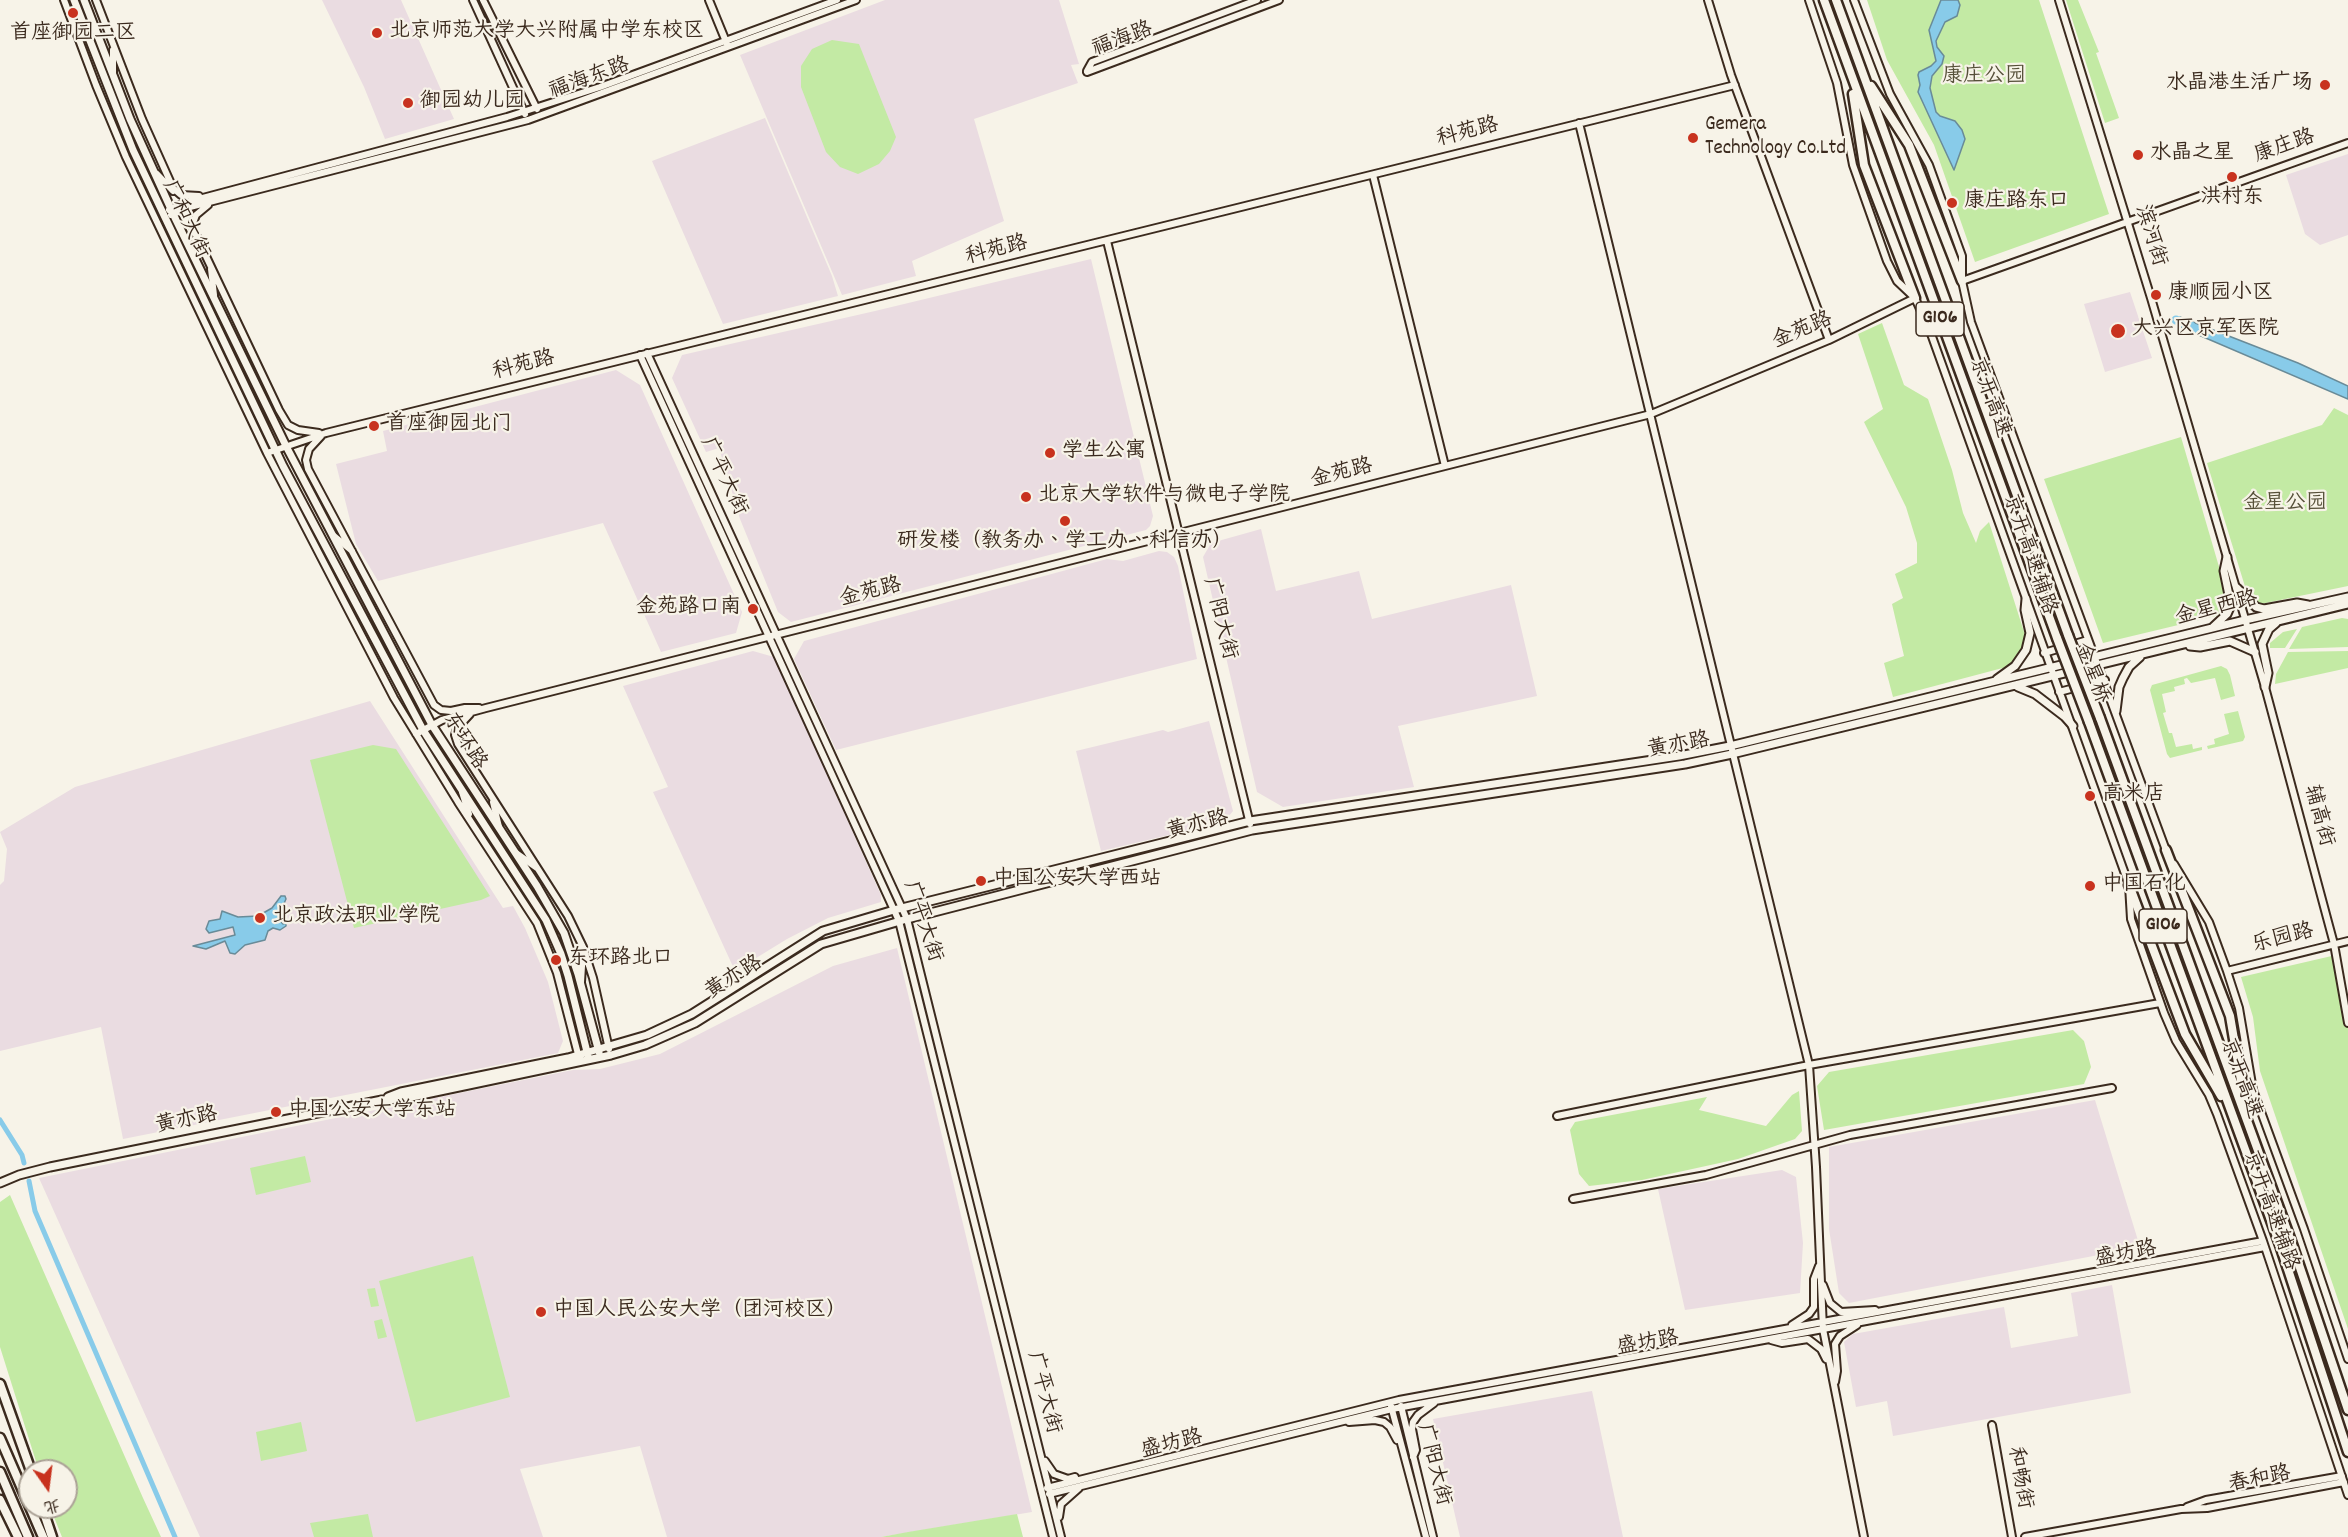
<!DOCTYPE html>
<meta charset="utf-8">
<style>
body{margin:0}
#map{position:relative;width:2348px;height:1537px;overflow:hidden;background:#f7f3e8;font-family:Dekko,"LXGW WenKai TC",sans-serif}
canvas{display:block}
.north{position:absolute;left:18px;top:1459px;width:60px;height:60px;box-sizing:border-box;background:#f7f3e8;border:2px solid #aca397;border-radius:50%;rotate:166deg;font-size:16px;font-weight:700;line-height:24px;text-align:center;color:#3b2a1e}
.north::after{content:'';display:block;margin:auto;width:21px;height:27px;background:#c8321e;clip-path:polygon(50% 0,100% 100%,50% 72%,0 100%)}
</style>
<div id="map">
<canvas width="2348" height="1537"></canvas>
<div class="north">北</div>
</div>
<script>
const ctx = document.querySelector('canvas').getContext('2d');
ctx.lineJoin = 'round';
function fillPath(path, color) { ctx.fillStyle = color; ctx.fill(path, 'evenodd'); }
const toPath = rows => new Path2D(rows.map(r => 'M' + r).join(''));
function strokePath(path, color, width, dash) { ctx.strokeStyle = color; ctx.lineWidth = width; ctx.lineCap = dash ? 'butt' : 'round'; ctx.setLineDash(dash || []); ctx.stroke(path); }
function write(font, color, halo, rows, align = 'center') {
  ctx.font = font + ' Dekko,"LXGW WenKai TC",sans-serif'; ctx.lineWidth = 4.5; ctx.setLineDash([]); ctx.textBaseline = 'middle'; ctx.strokeStyle = halo; ctx.fillStyle = color; for (const [text, x, y, turn = 0] of rows) {
    ctx.save(); ctx.translate(x, y); ctx.rotate((+turn || 0) * Math.PI / 180); ctx.textAlign = isNaN(turn) ? turn : align; if (halo) ctx.strokeText(text, 0, 0); ctx.fillText(text, 0, 0); ctx.restore();
  }
}
fillPath(toPath([
 [322,0,401,0,454,119,385,139,364,87],
 [885,0,1059,0,1079,64,1071,65,1078,83,974,119,1004,221,912,261,916,276,842,295,740,55],
 [765,118,832,276,838,296,723,324,652,161],
 [2348,154,2348,235,2320,245,2305,234,2286,175],
 [1091,259,1153,516,1150,526,1146,530,1138,532,791,622,778,612,740,519,719,448,706,452,672,378,682,355,875,311],
 [2130,292,2152,358,2105,372,2084,304],
 [616,370,640,385,742,612,736,633,661,652,603,523,378,581,356,544,336,464,387,451,383,431],
 [1261,529,1276,591,1359,571,1372,619,1511,585,1537,696,1398,726,1414,787,1283,807,1257,792,1203,557,1211,543],
 [1159,551,1167,552,1174,557,1178,566,1197,659,836,750,794,659,804,641,1107,559,1123,561],
 [753,651,774,657,881,895,881,902,828,918,787,939,735,971,653,792,668,787,623,686],
 [370,701,503,908,513,906,525,928,548,982,563,1041,558,1053,123,1139,101,1027,0,1051,0,885,4,881,7,849,0,832,75,787],
 [1209,721,1233,811,1224,822,1101,851,1076,751,1163,730,1168,732],
 [897,948,1032,1512,881,1537,667,1537,640,1446,520,1469,543,1537,200,1537,39,1178,573,1070,600,1069,660,1054,833,966],
 [2095,1100,2140,1247,1849,1303,1839,1293,1829,1229,1829,1147],
 [1782,1170,1796,1177,1803,1243,1800,1293,1685,1310,1658,1189],
 [2112,1285,2131,1393,1893,1436,1887,1401,1856,1407,1844,1342,1853,1334,2004,1307,2011,1348,2078,1336,2071,1293],
 [1592,1391,1623,1537,1460,1537,1433,1419]
]), '#eadce1');
fillPath(toPath([
 [1867,0,2039,0,2109,214,1975,262,1934,145,1887,60],
 [2066,0,2078,0,2099,52,2096,53,2119,118,2105,123],
 [832,40,859,44,896,137,890,151,879,164,858,174,840,167,826,152,801,87,801,66,812,49],
 [1882,323,1904,385,1928,399,1952,470,1963,513,1976,543,1980,531,1989,522,2025,635,2021,654,2014,665,1893,697,1884,663,1904,656,1892,604,1903,598,1895,574,1917,563,1917,543,1906,507,1864,422,1883,409,1858,334],
 [2334,408,2348,415,2348,586,2251,606,2207,463,2322,425],
 [2181,437,2227,594,2224,609,2220,615,2103,643,2044,479],
 [2342,618,2348,619,2348,647,2289,649,2302,627],
 [2297,629,2285,648,2270,648,2270,643,2283,632],
 [2348,651,2348,668,2275,684,2276,674,2288,652],
 [2221,666,2227,669,2230,675,2235,696,2221,700,2215,678,2191,683,2187,678,2184,679,2185,684,2174,687,2175,691,2162,694,2166,712,2163,713,2169,733,2172,733,2176,747,2192,744,2193,749,2202,747,2202,750,2170,758,2167,754,2150,690,2152,685],
 [2238,711,2245,737,2243,741,2208,749,2207,746,2215,744,2214,739,2229,734,2224,714],
 [373,745,396,749,490,896,481,900,354,928,310,760],
 [2336,955,2348,1023,2348,1329,2260,1071,2253,1017,2241,977],
 [2073,1030,2084,1041,2091,1067,2084,1084,1824,1130,1817,1086,1829,1072],
 [1799,1091,1802,1131,1795,1139,1738,1159,1642,1180,1589,1186,1579,1174,1570,1130,1575,1122,1707,1097,1699,1110,1766,1126,1792,1095],
 [305,1156,311,1182,256,1195,250,1168],
 [10,1195,143,1498,161,1537,62,1537,50,1507,66,1507,66,1471,39,1471,0,1347,0,1202],
 [473,1256,510,1397,416,1422,379,1281],
 [375,1288,379,1306,371,1307,367,1289],
 [382,1319,387,1337,378,1339,374,1321],
 [301,1422,307,1451,261,1461,256,1432],
 [368,1514,373,1537,314,1537,310,1523],
 [1017,1514,1023,1537,881,1537,908,1532]
]), '#c3eaa4');
const water = toPath([
 [1941,0,1958,0,1960,5,1957,16,1945,22,1936,41,1937,47,1944,56,1942,64,1932,76,1930,88,1936,112,1940,116,1955,121,1962,130,1965,139,1954,170,1918,92,1920,85,1918,75,1919,72,1931,66,1936,61,1929,30,1941,0],
 [2180,317,2298,363,2348,386,2348,399,2180,327,2180,317],
 [281,896,285,896,286,899,281,910,280,921,283,924,286,923,286,926,280,930,273,928,268,931,265,940,245,945,235,954,230,953,225,941,206,949,193,946,235,935,233,927,209,933,206,929,209,921,220,919,222,911,238,917,258,916,272,908,281,896]
]);
fillPath(water, '#88cbe9');
strokePath(water, '#698b98', 1.5);
strokePath(toPath([
 [0,1120,22,1155,24,1163],
 [29,1181,35,1211,175,1537]
]), '#88cbe9', 5);
strokePath(toPath([
 [2176,320,2191,326]
]), '#88cbe9', 9);
const secondary = toPath([
 [64,0,96,85,126,157,267,453,394,698,458,802,537,923,557,973,579,1058],
 [96,0,142,119,173,188,181,195,199,196],
 [473,0,525,114],
 [483,0,537,109],
 [709,0,727,44],
 [1708,0,1731,75,1829,340],
 [1809,0,1837,83,1853,165,1887,261,1897,281,1915,298,1930,331,2129,885,2131,919,2164,1013,2176,1041,2209,1095,2217,1114,2263,1241,2348,1495],
 [1854,0,1890,94,1929,165,1962,256,1962,281,1971,322,2167,853],
 [2059,0,2151,298,2265,687,2334,944,2348,1023],
 [113,50,113,73],
 [1087,71,1092,62,1257,0],
 [1087,72,1279,0],
 [1579,123,1809,1065,1816,1167,1823,1329,1864,1537],
 [157,174,173,191],
 [1373,175,1445,466],
 [208,205,196,215,193,223,194,231,279,410,288,425,298,430,319,433],
 [169,210,184,203,507,117,600,87,837,0],
 [171,215,186,208,528,120,856,0],
 [1107,241,1250,824],
 [211,269,214,295],
 [1962,281,2348,143],
 [647,353,907,919,1061,1537],
 [640,355,899,921,1053,1537],
 [321,436,309,449,306,460,308,469,434,705,441,710,451,711,465,708,479,708],
 [267,453,326,433,1735,85],
 [334,536,352,551],
 [2044,653,2088,640],
 [2059,692,2105,680],
 [470,714,457,728,455,735,458,744,568,916,583,947,593,978,609,1049],
 [416,734,442,720,486,708,1651,414,1829,340,1915,298],
 [462,792,469,814],
 [493,802,499,827],
 [516,853,537,868],
 [2174,864,2209,922,2227,971,2239,1008,2253,1090,2304,1229,2348,1359],
 [2227,971,2348,941],
 [581,982,583,950],
 [1557,1116,1809,1065,2160,1003],
 [1573,1199,1706,1175,1850,1135,2112,1088],
 [1823,1285,1830,1303,1841,1312,1875,1310],
 [1792,1325,1809,1314,1814,1307,1814,1279,1819,1266],
 [1771,1340,1782,1343,1808,1339,1821,1349,1826,1359],
 [1835,1382,1837,1371,1835,1344,1840,1336,1857,1325],
 [1391,1406,1426,1537],
 [1401,1406,1433,1537],
 [1349,1422,1375,1420,1384,1422,1390,1427,1397,1440],
 [1992,1425,2012,1537],
 [1413,1457,1416,1450,1412,1429,1413,1422,1418,1415,1434,1403],
 [1045,1461,1054,1474,1068,1479,1075,1477],
 [1047,1488,1399,1400,2263,1241],
 [1049,1494,1392,1409,2265,1247],
 [2187,1507,2206,1500,2342,1476],
 [1059,1517,1061,1504,1079,1488],
 [2025,1537,2181,1509,2207,1508,2344,1482]
]);
const primary = toPath([
 [74,0,133,150,283,466,423,730,546,920,561,954,568,976,588,1056],
 [84,0,130,119,176,220,286,446,432,725,537,886,564,933,578,974,599,1052],
 [2237,588,2256,607,2264,609,2297,603,2308,605],
 [2212,628,2227,614,2231,605,2224,571,2227,557],
 [2190,646,2200,647,2230,641,2255,652],
 [1997,679,2015,666,2026,650,2030,633,2025,610,2026,599],
 [2018,687,2035,694,2065,717,2073,726],
 [2265,687,2268,673,2262,644,2269,629,2276,623],
 [2116,711,2119,687,2123,678,2129,667,2140,657],
 [388,1097,401,1092,568,1058,647,1035,692,1014,823,931,894,910,1250,821,1679,756,1730,746,2245,620,2348,597],
 [0,1183,19,1175,50,1167,382,1100,402,1099,611,1055,645,1045,695,1023,821,944,907,919,1252,830,1685,764,1732,754,2348,604]
]);
const highway = toPath([
 [1824,0,2057,638],
 [1836,0,2068,635],
 [1871,86,1909,145,1962,281],
 [1853,94,1864,165,1915,298],
 [2100,718,2291,1241,2348,1410],
 [2089,722,2280,1245,2348,1452],
 [2166,850,2230,1016,2245,1104],
 [2129,885,2185,1034,2221,1096],
 [0,1384,31,1471],
 [0,1438,30,1507],
 [0,1472,28,1537],
 [0,1500,18,1537],
 [30,1507,43,1537],
 [42,1507,52,1537]
]);
strokePath(secondary, '#3b2a1e', 10);
strokePath(primary, '#3b2a1e', 11);
strokePath(highway, '#3b2a1e', 13);
strokePath(secondary, '#f7f3e8', 6);
strokePath(primary, '#f7f3e8', 7);
strokePath(highway, '#f7f3e8', 8);
const highwayBridge = toPath([
 [2068,635,2100,718],
 [2057,638,2089,722]
]);
strokePath(highwayBridge, '#3b2a1e', 13, []);
strokePath(highwayBridge, '#f7f3e8', 8);
for (const [x, y, r, color] of [
 [73,13,6,"#c8321e"],
 [377,33,6,"#c8321e"],
 [2325,85,6,"#c8321e"],
 [408,103,6,"#c8321e"],
 [1693,138,6,"#c8321e"],
 [2138,155,6,"#c8321e"],
 [2232,177,6,"#c8321e"],
 [1952,203,6,"#c8321e"],
 [2156,295,6,"#c8321e"],
 [2118,331,8,"#c8321e"],
 [374,426,6,"#c8321e"],
 [1050,453,6,"#c8321e"],
 [1026,497,6,"#c8321e"],
 [1065,521,6,"#c8321e"],
 [753,609,6,"#c8321e"],
 [2090,796,6,"#c8321e"],
 [981,881,6,"#c8321e"],
 [2090,886,6,"#c8321e"],
 [260,918,6,"#c8321e"],
 [556,960,6,"#c8321e"],
 [276,1112,6,"#c8321e"],
 [541,1312,6,"#c8321e"]
]) { const dot = new Path2D(); dot.arc(x, y, r, 0, 2 * Math.PI); ctx.fillStyle = color; ctx.fill(dot); strokePath(dot, '#f7f3e8', 2); }
for (const [x, y, w] of [
 [1940,319,48],
 [2163,926,48]
]) { const box = new Path2D(); box.roundRect(x - w / 2, y - 17, w, 34, 4.5); ctx.fillStyle = '#f7f3e8'; ctx.fill(box); strokePath(box, '#3b2a1e', 1.5); }
write('bold 20px', '#3b2a1e', null, [
 ["G106",1940,319],
 ["G106",2163,926]
]);
write('21px', '#3b2a1e', '#f7f3e8', [
 ["北京师范大学大兴附属中学东校区",389,33],
 ["首座御园二区",73,35,"center"],
 ["水晶港生活广场",2313,85,"right"],
 ["御园幼儿园",420,103],
 ["Gemera",1705,126],
 ["Technology Co.Ltd",1705,150],
 ["水晶之星",2150,155],
 ["洪村东",2232,199,"center"],
 ["康庄路东口",1964,203],
 ["康顺园小区",2168,295],
 ["大兴区京军医院",2132,331],
 ["首座御园北门",386,426],
 ["学生公寓",1062,453],
 ["北京大学软件与微电子学院",1038,497],
 ["研发楼（教务办、学工办、科信办）",1065,543,"center"],
 ["金苑路口南",741,609,"right"],
 ["高米店",2102,796],
 ["中国公安大学西站",993,881],
 ["中国石化",2102,886],
 ["北京政法职业学院",272,918],
 ["东环路北口",568,960],
 ["中国公安大学东站",288,1112],
 ["中国人民公安大学（团河校区）",553,1312]
], 'left');
write('21px', '#3b2a1e', '#f7f3e8', [
 ["福海路",1123,41,-20],
 ["福海东路",590,80,-20],
 ["科苑路",1468,134,-14],
 ["康庄路",2285,148,-19],
 ["广和大街",184,220,65],
 ["滨河街",2149,236,73],
 ["科苑路",997,252,-14],
 ["金苑路",1803,332,-23],
 ["科苑路",524,367,-14],
 ["京开高速",1988,398,70],
 ["金苑路",1342,475,-14],
 ["广平大街",722,477,65],
 ["京开高速辅路",2028,555,71],
 ["金苑路",871,594,-14],
 ["金星西路",2217,610,-14],
 ["广阳大街",1218,619,76],
 ["金星桥",2090,674,69],
 ["东环路",463,742,58],
 ["黄亦路",1679,747,-10],
 ["辅高街",2317,816,75],
 ["黄亦路",1198,827,-14],
 ["广平大街",921,922,72],
 ["乐园路",2283,940,-14],
 ["黄亦路",735,979,-32],
 ["京开高速",2239,1079,70],
 ["黄亦路",187,1122,-12],
 ["京开高速辅路",2269,1211,70],
 ["盛坊路",2126,1256,-11],
 ["盛坊路",1648,1345,-10],
 ["广平大街",1042,1393,76],
 ["盛坊路",1172,1446,-14],
 ["广阳大街",1432,1465,76],
 ["和畅街",2018,1478,80],
 ["春和路",2260,1481,-11]
]);
write('21px', '#565039', '#f7f3e8', [
 ["康庄公园",1984,78],
 ["金星公园",2285,505]
]);
</script>
